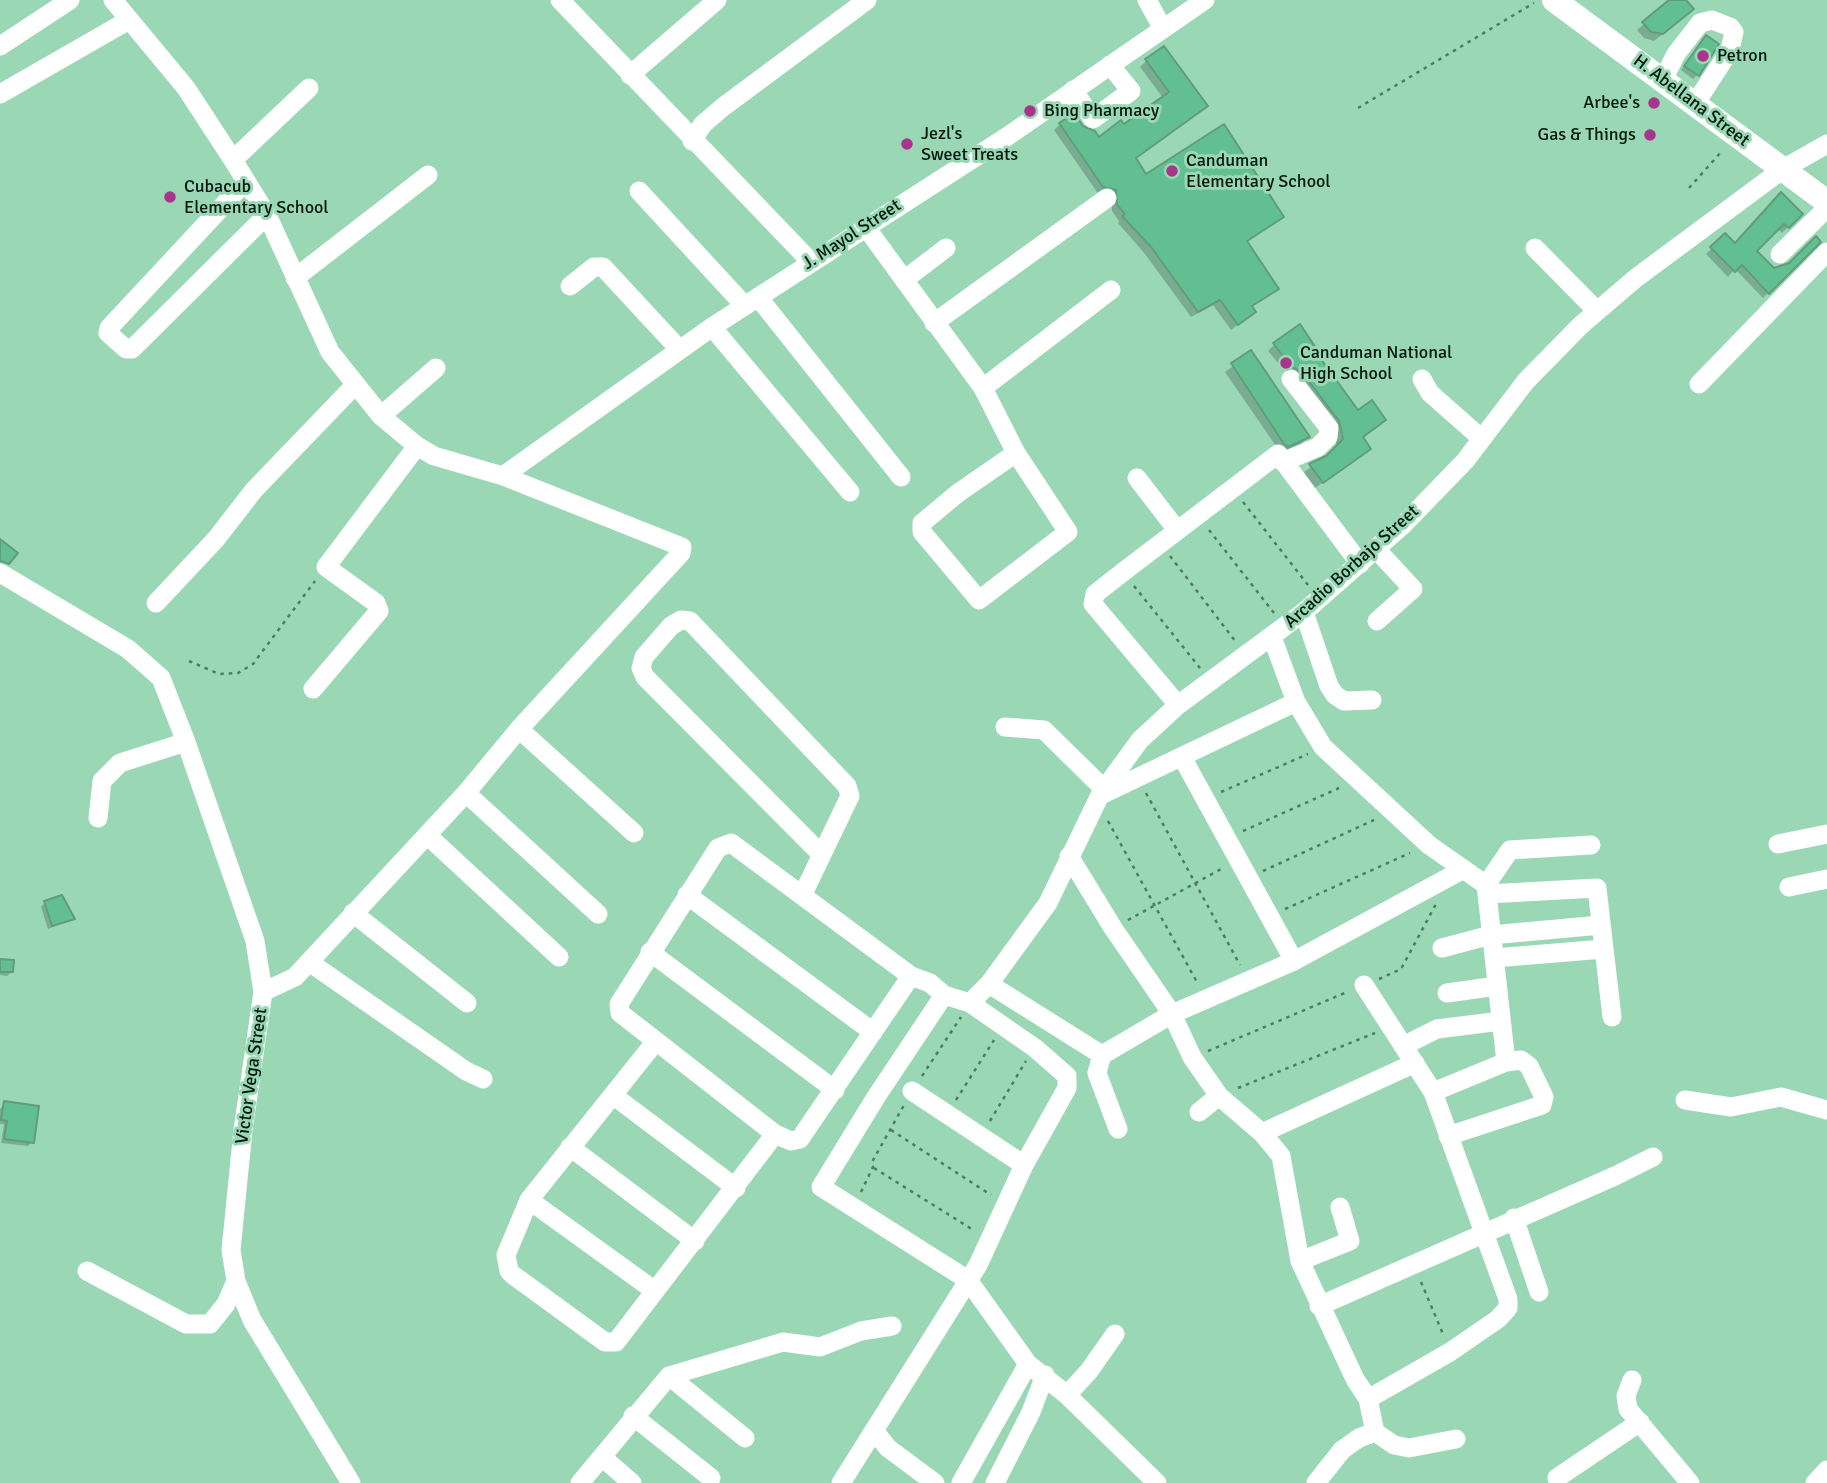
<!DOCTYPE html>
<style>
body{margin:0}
canvas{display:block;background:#99d7b5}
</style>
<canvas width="1827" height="1483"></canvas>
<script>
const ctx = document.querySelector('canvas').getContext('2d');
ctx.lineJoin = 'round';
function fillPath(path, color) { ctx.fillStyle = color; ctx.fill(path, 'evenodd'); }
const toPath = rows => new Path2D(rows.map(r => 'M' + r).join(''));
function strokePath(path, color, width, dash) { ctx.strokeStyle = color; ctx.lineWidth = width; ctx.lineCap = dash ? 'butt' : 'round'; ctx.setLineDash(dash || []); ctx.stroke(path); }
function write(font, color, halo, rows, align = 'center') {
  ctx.font = font + ' Signika,sans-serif'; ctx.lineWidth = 6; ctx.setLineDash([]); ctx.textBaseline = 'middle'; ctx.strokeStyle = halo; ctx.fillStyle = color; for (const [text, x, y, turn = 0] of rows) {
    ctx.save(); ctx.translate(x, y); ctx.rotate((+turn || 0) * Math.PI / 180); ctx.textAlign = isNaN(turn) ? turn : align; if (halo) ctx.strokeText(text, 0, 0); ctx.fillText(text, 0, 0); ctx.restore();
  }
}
fillPath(toPath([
 [1671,0,1684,0,1685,16,1654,41,1644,38,1637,30],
 [1702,42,1697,75,1693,79,1681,70],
 [1146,61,1205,106,1134,159,1146,176,1282,217,1246,242,1276,288,1251,307,1254,312,1231,330,1213,305,1191,317,1145,254,1118,223,1119,221,1112,211,1111,196,1097,192,1054,130,1060,124,1082,128,1099,139,1163,98,1140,67],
 [1801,214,1782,233,1777,228,1755,251,1773,270,1790,264,1819,242,1763,298,1735,269,1728,277,1706,254,1725,235,1734,245],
 [1275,344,1316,355,1357,413,1384,420,1361,438,1369,449,1362,456,1315,488,1304,472,1337,448,1333,429,1268,351],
 [1251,352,1307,437,1301,444,1280,452,1225,372],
 [45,903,73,919,48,929,41,907],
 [0,961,12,972,7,976,0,975],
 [5,1103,32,1142,28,1146,1,1143,4,1124,0,1124,0,1109]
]), '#0003');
const building = toPath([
 [1669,0,1686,0,1694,9,1663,34,1651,32,1642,22,1669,0],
 [1706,35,1719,44,1699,76,1684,66,1706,35],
 [1164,46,1208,106,1136,158,1146,174,1224,124,1284,217,1247,241,1279,289,1252,306,1256,312,1238,325,1220,300,1198,312,1151,247,1122,216,1125,214,1117,205,1116,190,1103,187,1059,123,1074,113,1083,126,1095,131,1099,137,1121,120,1124,124,1169,92,1145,59,1164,46],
 [1781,192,1803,214,1789,228,1784,224,1757,251,1774,268,1789,263,1816,236,1821,242,1769,294,1742,265,1735,272,1710,247,1725,233,1735,243,1781,192],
 [1300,324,1320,354,1318,355,1358,410,1372,400,1386,420,1363,437,1371,449,1323,483,1309,464,1326,456,1343,439,1339,421,1301,371,1291,367,1273,343,1300,324],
 [1251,350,1310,437,1288,447,1284,444,1231,363,1251,350],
 [0,539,18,553,9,564,0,561,0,539],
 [62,895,75,919,52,926,44,901,62,895],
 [0,959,14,960,13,972,0,972,0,959],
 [4,1101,39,1106,34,1143,4,1139,7,1121,1,1120,4,1101]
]);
fillPath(building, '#62bf91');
strokePath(building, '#619d7d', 2);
strokePath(toPath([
 [1358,108,1534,3],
 [1689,188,1722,151],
 [1243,502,1308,585],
 [1209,530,1274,613],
 [1170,556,1236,642],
 [1134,586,1200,668],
 [189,661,219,674,238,673,253,664,315,581],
 [1221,792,1308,754],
 [1146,793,1240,965],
 [1108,821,1198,984],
 [1243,831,1339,788],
 [1263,871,1374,820],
 [1285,909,1410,853],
 [1128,920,1223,868],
 [1379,979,1401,969,1436,904],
 [1208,1051,1347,992],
 [922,1076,961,1017],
 [1238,1088,1375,1033],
 [956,1100,994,1040],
 [990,1121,1026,1061],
 [891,1130,991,1195],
 [874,1168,975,1231],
 [861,1192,873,1167,872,1162,904,1105],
 [1421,1282,1443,1334]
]), '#507b64', 2.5, [3.5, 5]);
strokePath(toPath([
 [113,0,186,88,233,160,267,215,330,352,381,416,417,446,434,456,503,476,682,547,681,553,519,729,466,793,295,977,263,992],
 [560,0,810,261],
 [1147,0,1163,29],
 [0,46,70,0],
 [630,75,717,0],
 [1663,80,1676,54,1700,23,1712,20,1730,27,1734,32,1730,50,1695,104],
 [1073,90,1093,119,1131,91,1110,65],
 [0,94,129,20],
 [692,141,703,124,723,107,867,0],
 [233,160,309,88],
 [246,181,109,328,108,333,126,349,132,349,267,215],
 [639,191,744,305],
 [865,226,983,388,1016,453,1068,532,979,600,922,532,922,523,958,493,1016,453],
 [1535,248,1597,311],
 [1780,254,1827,208],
 [295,278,428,175],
 [904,280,946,248],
 [570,286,594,267,603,267,679,349],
 [758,297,901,477],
 [934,323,1107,198],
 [712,327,850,492],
 [1422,379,1430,393,1482,439],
 [1699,384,1827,252],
 [983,388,1111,290],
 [381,416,436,368],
 [1283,462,1318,447,1328,437,1329,428,1291,379],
 [503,476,712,327,1005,138,1205,0],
 [1137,478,1177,530],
 [1376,549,1413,589,1377,621],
 [0,573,128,649,161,678,186,742,255,941,263,992,243,1130,231,1250,236,1281,252,1320,351,1483],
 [156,603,216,539,254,490,355,385],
 [1304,612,1329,686,1335,695,1344,701,1372,700],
 [1272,637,1296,702,1323,747,1429,845,1486,885,1506,1062,1433,1092],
 [313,689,379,611,376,603,326,567,417,446],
 [1178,705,1093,604,1095,594,1123,572,1278,454,1360,564],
 [1005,727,1044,730,1104,789],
 [519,729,634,833],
 [1182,757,1294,961],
 [466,793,598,914],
 [1101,795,1296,702],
 [98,818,102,781,120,763,186,742],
 [427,835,559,957],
 [1778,844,1827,834],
 [1069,856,1113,928,1172,1014,1192,1057,1219,1096,1262,1133,1281,1156,1300,1261,1355,1379,1368,1399,1375,1432,1394,1445,1409,1448,1456,1439],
 [1486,885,1510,850,1591,845],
 [1789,887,1827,879],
 [803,894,850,796,847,786,690,621,681,620,671,626,644,657,641,668,645,677,821,854],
 [1487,894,1597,888,1612,1017],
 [687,895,873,1032],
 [353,913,467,1003],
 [1442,948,1491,935,1601,925],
 [650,952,835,1090],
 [1494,958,1604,949],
 [309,962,466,1071,483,1079],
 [989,984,1102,1055],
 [1364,985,1433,1092,1508,1299,1508,1308,1498,1319,1450,1352,1368,1399],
 [1447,993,1497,986],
 [944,995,876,1097,821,1187,968,1280,1028,1364,1067,1395,1157,1483],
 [970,1003,989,984,1048,903,1100,795,1140,740,1178,705,1304,612,1405,523,1465,461,1526,381,1581,325,1636,278,1783,169,1827,144],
 [656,1041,529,1200,506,1255,509,1271,513,1275,605,1342,616,1342,775,1134],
 [1403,1046,1437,1029,1501,1021],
 [912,1091,1024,1165],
 [614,1096,736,1188],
 [1685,1100,1731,1107,1781,1097,1827,1110],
 [1199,1112,1219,1096],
 [1118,1129,1097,1073,1102,1055,1172,1014,1294,961,1464,869],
 [1262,1133,1415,1063],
 [1448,1136,1542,1105,1544,1097,1529,1066,1521,1060,1506,1062],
 [570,1147,695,1241],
 [529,1200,655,1291],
 [1514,1218,1539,1292],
 [1300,1261,1350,1241,1340,1207],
 [87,1271,186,1324,210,1324,226,1304,236,1281],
 [1319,1306,1615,1176,1653,1157],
 [669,1376,745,1438],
 [1632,1380,1626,1396,1628,1409,1690,1483],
 [1067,1395,1089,1371,1115,1334],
 [633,1416,711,1478],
 [876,1433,888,1448,935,1483],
 [602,1457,632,1483],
 [1557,1478,1640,1422],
 [580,1483,669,1376,783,1342,820,1347,861,1331,892,1326],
 [841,1483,978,1265,1024,1165,1067,1088,1067,1076,1035,1048,970,1003,944,995,930,983,911,976,731,843,718,848,619,1004,620,1013,656,1041,775,1134,791,1141,800,1139,808,1127,911,976],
 [961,1483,1028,1364],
 [995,1483,1031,1412,1045,1375],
 [1316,1483,1342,1450,1359,1438,1375,1432],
 [1815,1483,1827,1470]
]), '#fff', 19);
strokePath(toPath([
 [1554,0,1827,202]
]), '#fff', 24);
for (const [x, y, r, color] of [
 [1703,56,7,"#aa348b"],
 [1654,103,7,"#aa348b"],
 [1030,111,7,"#aa348b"],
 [1650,135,7,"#aa348b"],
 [907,144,7,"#aa348b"],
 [1172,171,7,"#aa348b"],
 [170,197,7,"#aa348b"],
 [1286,363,7,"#aa348b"]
]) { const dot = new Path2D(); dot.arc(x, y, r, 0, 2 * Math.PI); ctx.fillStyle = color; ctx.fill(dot); strokePath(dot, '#99d7b5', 2.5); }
write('18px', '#01180d', '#99d7b5', [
 ["Petron",1717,56],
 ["Arbee's",1640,103,"right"],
 ["Bing Pharmacy",1044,111],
 ["Jezl's",921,134],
 ["Sweet Treats",921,155],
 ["Gas & Things",1636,135,"right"],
 ["Canduman",1186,161],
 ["Elementary School",1186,182],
 ["Cubacub",184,187],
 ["Elementary School",184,208],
 ["Canduman National",1300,353],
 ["High School",1300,374]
], 'left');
write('18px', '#01180d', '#99d7b5', [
 ["H. Abellana Street",1691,101,37],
 ["J. Mayol Street",852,235,-33],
 ["Arcadio Borbajo Street",1352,567,-42],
 ["Victor Vega Street",252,1076,-82]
]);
</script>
